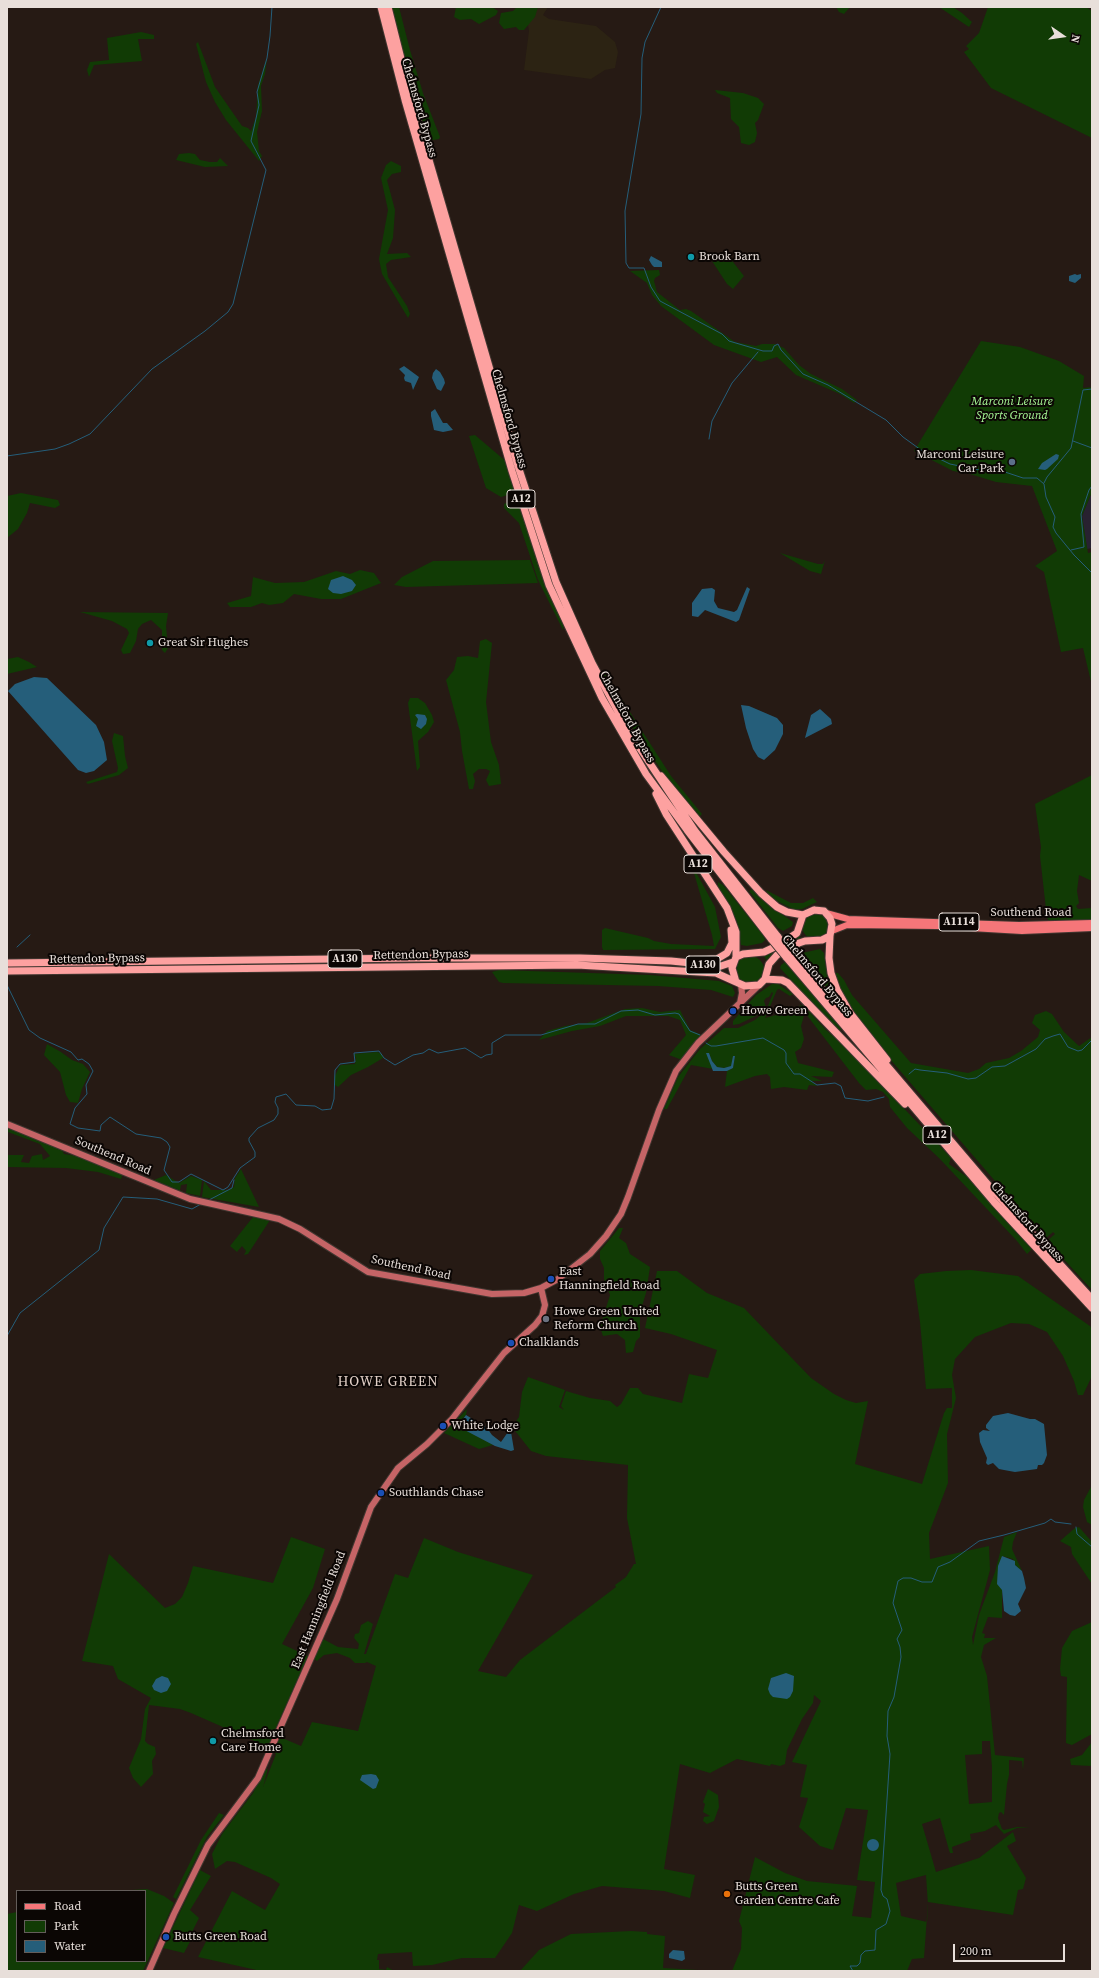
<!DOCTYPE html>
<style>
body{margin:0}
#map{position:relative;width:1099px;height:1978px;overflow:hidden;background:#261a14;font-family:"Source Serif 4",serif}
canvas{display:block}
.frame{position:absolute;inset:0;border:8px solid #e8dfda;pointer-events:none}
.legend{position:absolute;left:16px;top:1890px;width:130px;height:72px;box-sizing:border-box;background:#0b0604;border:1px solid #635d5a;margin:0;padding:5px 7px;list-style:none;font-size:12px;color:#e8dfda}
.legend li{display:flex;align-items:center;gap:8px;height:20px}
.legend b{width:20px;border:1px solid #635d5a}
.north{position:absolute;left:1043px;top:16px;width:40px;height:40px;-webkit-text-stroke:3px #0b0604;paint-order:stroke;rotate:103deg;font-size:11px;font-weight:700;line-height:16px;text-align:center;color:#e8dfda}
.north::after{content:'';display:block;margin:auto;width:14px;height:18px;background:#e8dfda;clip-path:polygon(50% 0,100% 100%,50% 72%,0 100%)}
.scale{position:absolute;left:953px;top:1944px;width:112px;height:18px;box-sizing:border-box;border:2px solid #e8dfda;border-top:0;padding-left:5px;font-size:12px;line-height:14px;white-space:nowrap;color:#e8dfda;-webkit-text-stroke:3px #0b0604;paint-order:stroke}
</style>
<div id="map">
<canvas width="1099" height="1978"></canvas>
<div class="frame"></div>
<ul class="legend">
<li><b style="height:5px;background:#f57679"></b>Road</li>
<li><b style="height:11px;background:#113b05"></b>Park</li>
<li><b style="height:11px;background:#255e7a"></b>Water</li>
</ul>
<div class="north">N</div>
<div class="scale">200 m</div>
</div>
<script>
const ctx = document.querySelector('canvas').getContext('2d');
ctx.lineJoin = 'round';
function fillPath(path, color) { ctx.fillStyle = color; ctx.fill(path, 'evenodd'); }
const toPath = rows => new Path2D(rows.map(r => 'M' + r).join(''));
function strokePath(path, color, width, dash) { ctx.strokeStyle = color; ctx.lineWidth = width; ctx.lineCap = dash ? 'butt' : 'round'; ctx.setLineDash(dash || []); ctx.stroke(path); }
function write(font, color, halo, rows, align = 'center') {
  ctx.font = font + ' "Source Serif 4",serif'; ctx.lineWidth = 4; ctx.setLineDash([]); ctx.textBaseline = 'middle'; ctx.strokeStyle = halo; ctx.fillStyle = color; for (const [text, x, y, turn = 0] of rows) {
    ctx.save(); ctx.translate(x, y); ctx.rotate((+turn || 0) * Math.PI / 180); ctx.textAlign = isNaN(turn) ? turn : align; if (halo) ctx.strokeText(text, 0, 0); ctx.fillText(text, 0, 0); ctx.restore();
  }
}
fillPath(toPath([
 [525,7,548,7,543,15,549,19,596,26,615,42,618,52,615,68,605,70,591,79,524,70,529,31]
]), '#2c2313');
fillPath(toPath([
 [1092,492,1092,548,1087,549,1082,516]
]), '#282130');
fillPath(toPath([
 [391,7,399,7,410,50,423,93,440,137,439,139,428,141],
 [456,7,492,7,498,11,496,15,479,24,471,19,460,20,454,17],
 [517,7,538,7,535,17,524,30,519,30,516,27,504,29,499,23,501,13,513,11],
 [836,7,850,7,844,14,839,12],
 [939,7,953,7,962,13,972,22,969,27],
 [988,7,1086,7,1092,11,1092,138,991,88,964,52,969,49,966,46,979,33],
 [141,32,154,35,154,39,138,39,142,61,94,65,89,77,87,70,90,62,109,60,107,38],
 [198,42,215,87,242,126,248,128,251,131,256,117,258,85,267,58,265,74,261,86,262,111,257,132,259,151,262,156,259,161,226,120,215,102,206,82,196,44],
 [715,90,743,93,758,98,764,104,758,120,755,123,757,133,755,142,749,145,741,143,739,127,731,119,730,98,717,93],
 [189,153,195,154,200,160,210,162,217,162,220,158,228,166,205,167,176,160,179,154],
 [391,161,401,166,401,172,392,174,387,180,395,210,393,238,387,254,407,253,411,257,391,260,386,264,388,277,407,306,410,314,408,318,382,274,379,259,388,210,381,178,386,165],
 [726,253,744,276,733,289,727,284,712,261],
 [659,270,660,275,655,278,654,281,657,292,680,310,686,309,691,311,735,342,756,346,762,344,775,344,784,348,799,365,811,374,842,389,857,400,854,403,840,394,796,375,777,357,761,362,714,345,661,306,652,295,647,283,630,271],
 [981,341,1020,347,1059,361,1084,376,1083,388,1092,387,1092,492,1082,516,1088,553,1092,552,1092,686,1083,648,1061,652,1044,572,1035,566,1057,551,1032,486,996,482,970,474,953,471,914,451],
 [475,435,508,463,517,492,501,497,486,488,469,436],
 [21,493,58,500,60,505,55,508,30,503,27,513,18,529,7,538,7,496],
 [508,502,520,502,564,624,563,630,538,580,519,523,504,508,504,504],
 [780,553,818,564,823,564,825,560,821,574,810,571],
 [530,560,538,583,406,587,394,585,402,577,433,561],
 [360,570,374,573,381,583,341,599,321,599,294,594,283,603,269,605,262,603,251,607,230,607,227,603,251,596,253,577,275,583,304,582,336,571,350,574],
 [80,612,168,613,166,626,168,648,165,653,162,650,162,630,151,620,142,624,138,629,136,641,130,653,123,654,121,650,129,633,127,629,112,621],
 [486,639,492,643,486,702,491,742,499,765,501,784,489,786,486,780,490,771,486,769,479,769,473,774,475,781,473,789,469,789,462,751,460,732,446,680,454,670,457,657,468,656,478,658,480,641],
 [18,657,29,662,37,667,7,674,7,659],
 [605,673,671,776,702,814,699,817,664,774,635,732,608,686,603,674],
 [410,698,418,698,425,703,432,715,434,722,428,732,418,741,420,767,417,771,408,703],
 [114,733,123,736,125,756,128,768,119,775,88,784,86,782,117,772,118,768,112,741],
 [1092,775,1092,881,1079,875,1077,891,1079,903,1076,906,1078,909,1092,908,1092,921,1052,923,1047,918,1040,856,1041,847,1035,804],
 [694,873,697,874,715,907,721,937,715,949,603,950,602,947,602,930,605,928,648,938,654,941,671,944,714,946,712,935],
 [718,882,723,885,763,935,765,940,762,943,747,946,741,945,737,921,718,887],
 [752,889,773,908,793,922,792,926,783,931,778,928,749,891],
 [766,890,791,903,803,903,813,898,817,902,802,909,793,909,777,901,769,895],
 '802 926a13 13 0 1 1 26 0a13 13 0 1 1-26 0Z',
 [798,934,802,939,768,962,763,955],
 [820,949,824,953,827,976,837,995,834,998,811,968,802,953],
 '736 970a14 14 0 1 1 28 0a14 14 0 1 1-28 0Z',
 [785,962,841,1028,841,1030,838,1031,780,968,781,965],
 [499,970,650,975,719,981,732,986,735,993,733,997,711,990,658,986,503,983,499,982,492,972],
 [833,973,838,973,844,980,852,995,911,1063,968,1073,979,1069,986,1063,1009,1058,1021,1051,1038,1037,1040,1030,1032,1023,1035,1015,1046,1011,1052,1014,1064,1032,1079,1046,1092,1037,1092,1290,1047,1241,1055,1234,1053,1232,1045,1239,883,1051,844,998],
 [772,984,778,984,793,994,790,996,779,989,777,990,765,1018,791,1011,804,1016,801,1026,804,1039,801,1048,795,1052,798,1063,834,1072,832,1077,811,1076,822,1081,811,1081,817,1086,809,1085,807,1090,784,1087,771,1089,770,1077,767,1074,755,1076,725,1087,727,1071,733,1068,735,1056,733,1056,732,1066,724,1068,717,1067,712,1061,709,1053,707,1053,713,1069,691,1065,667,1109,664,1109,678,1077,700,1049,724,1028,738,1028,755,1020,766,1011,773,993,772,992,769,997,766,998,764,1001,766,1007,756,1016,739,1024,733,1025,733,1021,756,995],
 [799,1005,804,1006,826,1030,843,1045,940,1146,951,1158,949,1164,967,1177,1032,1249,1027,1254,1017,1241,939,1158,907,1128,890,1107,889,1099,883,1092,876,1089,866,1090,859,1083],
 [642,1008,660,1012,680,1010,690,1030,700,1034,701,1039,682,1060,669,1055,686,1035,680,1020,668,1016,626,1016,600,1026,572,1031,539,1040,547,1031,565,1026,587,1023,625,1009],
 [47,1044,61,1052,72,1060,83,1064,90,1072,82,1089,78,1103,70,1102,66,1095,60,1072,44,1055],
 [377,1052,382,1054,383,1058,368,1067,351,1075,338,1087,335,1085,335,1076,339,1067,341,1065,355,1064,356,1058,354,1054],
 [7,1125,61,1148,64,1154,84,1157,123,1173,121,1179,98,1172,66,1168,7,1167,7,1155,24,1155,21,1162,29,1163,32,1156,42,1154,43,1160,50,1156,40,1144,8,1132,7,1135],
 [241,1169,259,1207,202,1197,204,1181,211,1190,229,1190,234,1187,235,1178],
 [166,1175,179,1183,191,1176,202,1180,200,1196,186,1193,187,1184,181,1185,180,1190,184,1192,154,1180],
 [253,1217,270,1220,248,1254,244,1255,246,1251,242,1246,237,1252,230,1246],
 [619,1228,623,1228,619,1238,626,1243,630,1254,650,1267,646,1293,640,1313,640,1337,636,1341,633,1352,626,1353,625,1340,617,1334,603,1336,600,1327,610,1295,604,1279,604,1268,600,1259,600,1251],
 [971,1270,1018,1276,1090,1326,1092,1329,1092,1376,1083,1395,1078,1395,1074,1381,1063,1356,1047,1332,1029,1324,1011,1323,975,1337,955,1359,952,1375,956,1398,947,1434,948,1483,929,1533,930,1559,989,1546,990,1570,972,1637,973,1645,979,1615,995,1572,1004,1537,1017,1532,1013,1542,1012,1549,1022,1571,1015,1565,1013,1559,1002,1556,1002,1618,988,1617,982,1633,985,1634,984,1638,996,1638,984,1645,981,1657,987,1676,995,1755,1024,1758,1023,1770,1022,1761,1009,1760,1009,1775,1007,1784,1004,1815,1001,1812,999,1813,998,1818,1002,1829,1004,1830,1017,1827,1030,1827,1017,1828,1004,1834,996,1825,985,1831,970,1834,971,1840,952,1847,953,1853,950,1853,949,1850,940,1818,922,1824,936,1872,979,1858,1013,1832,1016,1841,1007,1846,1026,1878,1023,1889,1018,1890,1013,1915,928,1902,924,1958,912,1959,907,1971,732,1971,741,1949,742,1928,739,1921,755,1857,785,1873,807,1881,857,1886,852,1916,871,1918,875,1882,857,1880,868,1810,846,1808,833,1850,820,1846,799,1827,808,1798,800,1797,807,1765,792,1762,821,1701,814,1695,813,1703,802,1719,787,1750,785,1764,780,1766,771,1764,770,1766,737,1759,710,1773,680,1764,664,1869,695,1875,690,1898,664,1891,602,1886,574,1894,537,1911,519,1905,512,1933,495,1958,462,1958,432,1965,413,1966,412,1952,378,1954,377,1960,379,1960,379,1969,386,1970,387,1967,394,1971,261,1971,198,1957,232,1891,265,1910,280,1884,271,1878,235,1862,227,1861,215,1869,212,1854,222,1834,253,1793,265,1770,268,1769,263,1787,276,1754,272,1751,273,1749,191,1713,180,1709,149,1705,145,1741,148,1744,155,1747,156,1754,152,1761,153,1774,141,1787,133,1778,129,1768,141,1739,145,1709,151,1698,118,1679,113,1666,82,1661,109,1554,165,1608,175,1604,182,1597,188,1583,193,1566,273,1583,291,1537,325,1549,313,1588,282,1644,308,1656,273,1734,301,1746,312,1722,358,1731,376,1666,367,1662,365,1663,355,1663,350,1658,337,1653,324,1655,317,1661,314,1659,323,1639,338,1647,358,1649,359,1644,354,1638,355,1634,359,1633,361,1625,368,1621,373,1624,364,1654,366,1654,395,1574,408,1578,424,1538,458,1552,533,1575,478,1671,506,1677,520,1660,616,1587,615,1585,626,1577,634,1564,636,1564,627,1518,628,1465,546,1456,531,1451,512,1427,519,1417,522,1392,528,1377,565,1390,559,1407,564,1410,561,1406,566,1391,590,1398,610,1401,617,1407,621,1404,630,1388,638,1388,643,1394,682,1403,689,1374,708,1378,717,1350,671,1334,645,1328,657,1271,677,1271,707,1293,744,1308,811,1378,834,1394,846,1400,856,1403,868,1401,855,1464,922,1484,944,1413,947,1408,952,1408,952,1388,926,1389,920,1322,914,1280,920,1274,946,1271],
 [982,1741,990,1741,992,1767,992,1802,969,1804,965,1755,982,1754],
 [926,1875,928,1905,927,1922,901,1916,896,1883],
 [467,1409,466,1415,457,1425,493,1445,479,1449,444,1433],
 [1092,1485,1092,1525,1087,1522,1083,1507,1084,1500],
 [1079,1527,1092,1542,1092,1584,1072,1554,1071,1547,1060,1541,1075,1528],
 [1092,1622,1092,1734,1072,1745,1066,1743,1067,1677,1061,1676,1060,1669,1062,1648,1072,1631],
 [1092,1742,1092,1766,1071,1765,1070,1759,1082,1755],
 [708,1789,718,1795,719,1807,714,1821,707,1824,703,1821,704,1817,710,1816,703,1812,705,1804,703,1802],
 [219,1813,224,1815,207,1837,176,1899,173,1897,201,1840],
 [200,1870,211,1876,190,1910,199,1918,192,1932,194,1934,184,1953,163,1948],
 [147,1889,164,1896,174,1903,143,1971,7,1971,7,1914,17,1912,17,1961,145,1961,145,1891,117,1891],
 [631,1931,647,1932,647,1934,665,1936,663,1968,715,1971,520,1971,539,1950,571,1934]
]), '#113b05');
fillPath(toPath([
 [651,256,662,262,662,267,654,267,652,265,649,260],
 [1075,274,1077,275,1081,274,1081,278,1075,283,1069,281,1069,276],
 [404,366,419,377,413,390,411,383,405,381,404,378,405,375,399,369],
 [436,369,440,372,444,379,445,383,441,391,437,389,432,378,433,373],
 [435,409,443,423,447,423,453,430,443,432,434,430,431,416,431,412],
 [1056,454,1059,455,1058,459,1047,469,1045,470,1038,469,1042,463],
 [343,576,352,580,356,585,352,591,341,594,333,593,328,589,331,580],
 [747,587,750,589,739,620,736,622,705,610,698,617,692,616,692,603,702,589,712,588,715,590,714,601,718,608,734,612,737,610],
 [34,677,47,678,96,725,104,742,107,760,94,771,86,773,78,770,8,691,15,684],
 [741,705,749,706,777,718,783,725,783,734,775,750,764,760,758,757,753,749,746,728],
 [820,709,831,719,832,724,805,738,811,715],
 [417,714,425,715,427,719,426,724,421,729,416,726,418,719,415,715],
 [706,1053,709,1053,712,1061,717,1067,724,1068,731,1066,733,1056,735,1056,733,1068,727,1071,713,1071],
 [1008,1413,1030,1419,1035,1419,1044,1424,1047,1455,1044,1463,1042,1465,1038,1465,1037,1469,1015,1472,1004,1470,999,1469,993,1463,988,1465,986,1463,987,1458,980,1442,979,1433,983,1430,990,1431,986,1428,986,1425,993,1416],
 [466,1415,487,1428,492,1435,501,1442,508,1432,511,1432,514,1450,511,1451,495,1446,457,1426,456,1425,460,1423],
 [1002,1556,1015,1561,1015,1565,1022,1571,1024,1578,1026,1588,1018,1604,1021,1611,1015,1616,1010,1615,1004,1611,1002,1590,997,1584,998,1566],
 [786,1673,794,1676,793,1691,790,1697,787,1699,773,1697,770,1694,768,1689,771,1678],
 [162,1676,168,1678,171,1684,167,1691,161,1693,154,1690,152,1686,156,1679],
 [371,1774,376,1775,379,1780,376,1788,373,1789,360,1780,362,1775],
 '867 1845a6 6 0 1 1 12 0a6 6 0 1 1-12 0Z',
 [673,1950,684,1951,685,1959,682,1961,669,1958,669,1954]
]), '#255e7a');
strokePath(toPath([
 [661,7,645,42,642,58,641,114,625,211,626,263,629,268,644,268,651,287,660,301,722,334,729,341,763,351,772,351,774,346,778,344,781,350,803,374,828,385,886,420,903,437,921,450,950,464,984,471,1002,471,1023,478,1037,478,1044,484,1046,497,1055,517,1053,527,1056,533,1074,555,1092,573],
 [709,439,712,421,732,383,758,352],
 [1073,441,1092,448],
 [7,456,55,449,69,444,90,434,152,369,205,331,228,312,233,304,266,170,251,141,259,105,257,92,267,58,270,36,272,7],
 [1044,483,1047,477,1071,448,1083,390,1092,389],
 [1071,550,1084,547,1081,514,1089,490,1092,486],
 [17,947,30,935],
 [7,985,29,1030,40,1038,71,1052,78,1060,82,1059,89,1064,93,1071,86,1085,87,1094,75,1108,70,1124,78,1128,100,1131,101,1125,110,1117,136,1134,161,1138,167,1142,170,1147,164,1170,172,1182,179,1182,191,1174,223,1190,228,1187,240,1168,255,1157,255,1152,249,1141,249,1138,258,1128,274,1120,278,1114,278,1108,275,1102,276,1097,286,1094,296,1105,315,1106,322,1110,331,1109,334,1099,335,1070,340,1064,355,1062,354,1053,379,1051,384,1058,395,1065,413,1055,423,1053,429,1049,438,1053,465,1048,481,1058,486,1055,492,1054,492,1043,505,1035,541,1035,578,1024,595,1024,621,1011,638,1010,655,1015,675,1013,679,1014,690,1031,700,1035],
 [706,1043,711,1046,716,1046,763,1038,784,1050,786,1053,786,1063,794,1074,800,1074,817,1085,835,1083,841,1086,845,1098,868,1101,884,1097],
 [909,1074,915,1069,920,1070,947,1073,968,1079,976,1078,992,1067,1005,1066,1036,1049,1045,1039,1053,1036,1060,1034,1068,1047,1078,1051,1082,1050,1092,1040],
 [209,1200,232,1188,234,1180],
 [7,1336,20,1313,99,1250,104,1228,123,1197,157,1199,192,1209,201,1204],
 [1076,1527,1077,1534,1092,1547],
 [853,1971,850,1966,857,1966,860,1963,861,1955,865,1951,875,1950,876,1930,886,1924,890,1911,887,1899,883,1896,881,1890,890,1754,887,1736,888,1711,894,1697,901,1657,900,1647,897,1639,902,1630,893,1603,898,1581,903,1578,911,1578,922,1582,932,1582,938,1567,950,1562,979,1541,1004,1535,1045,1523,1051,1519,1055,1522,1071,1524]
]), '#255e7a', 1);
const secondary = toPath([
 [740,1003,742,993,741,985],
 [7,1124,190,1199,279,1219,300,1229,368,1272,492,1294,524,1293,541,1288,558,1279,590,1254,606,1236,621,1214,628,1197,659,1110,676,1071,698,1043,759,985],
 [149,1971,174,1914,208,1845,258,1778,337,1599,371,1507,398,1468,427,1444,452,1419,504,1353,535,1325,542,1316,545,1305,541,1288]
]);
const primary = toPath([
 [826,913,848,919,1019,925,1092,923],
 [832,931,847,925,937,926,1022,931,1092,928]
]);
const highway = toPath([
 [381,7,405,100,512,471,549,585,602,698,646,774,687,830,772,940],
 [388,7,411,98,518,466,556,582,592,663,629,732,695,831,778,937],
 [661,776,724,852,761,893,777,907,787,912,803,915],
 [656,794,666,814,727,908,736,932,736,957],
 [814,910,824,911,830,918,832,924,830,936,822,940,805,941,799,943,777,955,769,964,765,979,759,985,745,986,736,982,732,968,736,957,743,954,764,952,779,945,797,933,803,915,814,910],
 [830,936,829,958,831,973,837,990,850,1013,887,1060],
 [792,954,990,1187,1092,1299],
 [786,957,994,1202,1092,1308],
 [695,960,717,959,727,953,732,943,731,930],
 [7,963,416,958,580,958,671,961,721,966,733,962],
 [7,971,577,965,716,973,736,982],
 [765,979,782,980,788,983,905,1104]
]);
strokePath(secondary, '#413630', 8);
strokePath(primary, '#413630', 8);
strokePath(highway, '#413630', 9);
strokePath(secondary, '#c56466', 6);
strokePath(primary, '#f57679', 6);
strokePath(highway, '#fda1a0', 7);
const highwayBridge = toPath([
 [778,937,792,954],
 [772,940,786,957]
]);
strokePath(highwayBridge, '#413630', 9, []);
strokePath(highwayBridge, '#fda1a0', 7);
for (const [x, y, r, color] of [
 [691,257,4,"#0f9aa8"],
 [1012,462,4,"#5c6f8a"],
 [150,643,4,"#0f9aa8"],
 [733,1011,4,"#1a4fb4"],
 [551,1279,4,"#1a4fb4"],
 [546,1319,4,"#6b7280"],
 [511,1343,4,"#1a4fb4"],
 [443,1426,4,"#1a4fb4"],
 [381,1493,4,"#1a4fb4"],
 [213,1741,4,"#0f9aa8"],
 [727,1894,4,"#e8710a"],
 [166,1937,4,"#1a4fb4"]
]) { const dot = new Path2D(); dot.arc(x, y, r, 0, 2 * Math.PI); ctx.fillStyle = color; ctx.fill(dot); strokePath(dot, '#0b0604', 1.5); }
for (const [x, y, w] of [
 [521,499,28],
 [698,864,28],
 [959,922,40],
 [345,959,34],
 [703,965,34],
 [937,1135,28]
]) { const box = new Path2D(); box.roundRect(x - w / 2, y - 9, w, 18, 3); ctx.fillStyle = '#0b0604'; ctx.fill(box); strokePath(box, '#e8dfda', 1); }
write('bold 11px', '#e8dfda', null, [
 ["A12",521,499],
 ["A12",698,864],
 ["A1114",959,922],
 ["A130",345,959],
 ["A130",703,965],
 ["A12",937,1135]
]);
write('12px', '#e8dfda', '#0b0604', [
 ["Chelmsford Bypass",419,108,74],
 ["Chelmsford Bypass",509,419,74],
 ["Chelmsford Bypass",627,717,61],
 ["Southend Road",1031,913],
 ["Rettendon Bypass",421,955,-1],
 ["Rettendon Bypass",97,959,-1],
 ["Chelmsford Bypass",817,976,50],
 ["Southend Road",113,1156,23],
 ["Chelmsford Bypass",1027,1222,48],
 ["Southend Road",411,1268,12],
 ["East Hanningfield Road",319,1610,-68]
]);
write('12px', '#e8dfda', '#0b0604', [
 ["Brook Barn",699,257],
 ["Marconi Leisure",1004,455,"right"],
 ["Car Park",1004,469,"right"],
 ["Great Sir Hughes",158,643],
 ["Howe Green",741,1011],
 ["East",559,1272],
 ["Hanningfield Road",559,1286],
 ["Howe Green United",554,1312],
 ["Reform Church",554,1326],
 ["Chalklands",519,1343],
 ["White Lodge",451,1426],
 ["Southlands Chase",389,1493],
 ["Chelmsford",221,1734],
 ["Care Home",221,1748],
 ["Butts Green",735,1887],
 ["Garden Centre Cafe",735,1901],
 ["Butts Green Road",174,1937]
], 'left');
write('italic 12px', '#a9fb97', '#0b0604', [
 ["Marconi Leisure",1012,402],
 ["Sports Ground",1012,416]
]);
ctx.letterSpacing = '1px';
write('14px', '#e2d0c7', '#0b0604', [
 ["HOWE GREEN",388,1382]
]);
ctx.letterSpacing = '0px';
</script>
